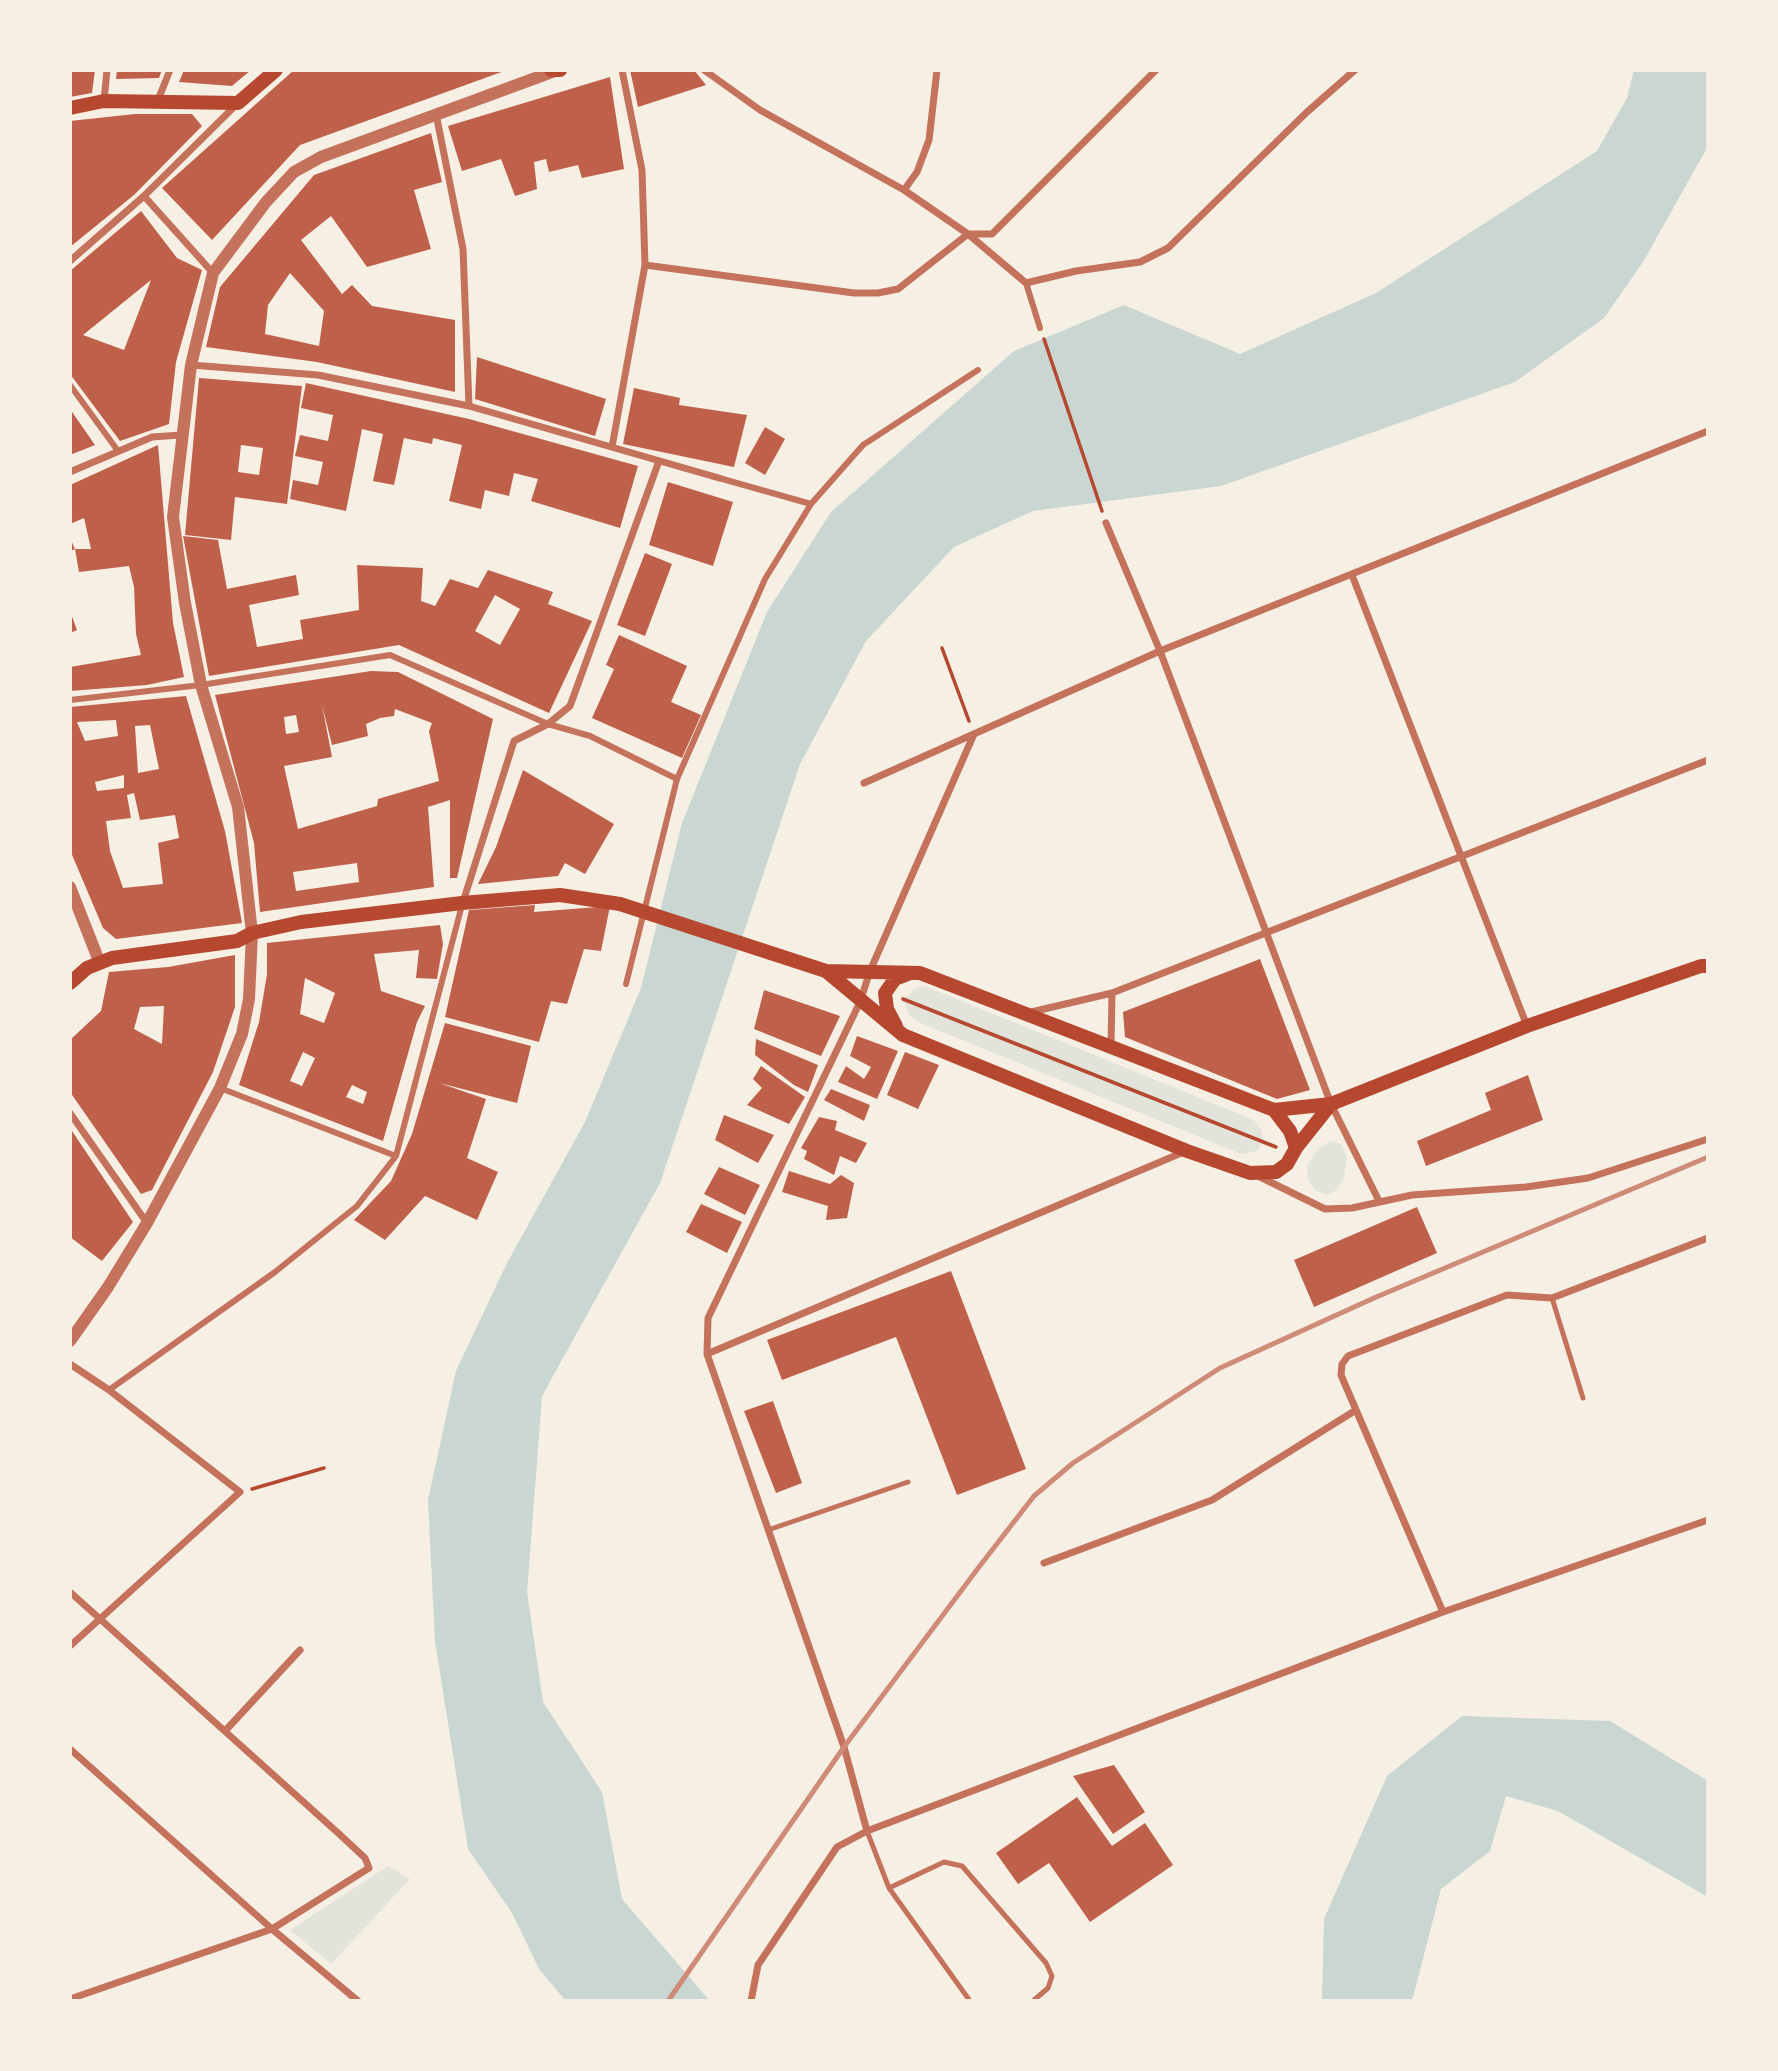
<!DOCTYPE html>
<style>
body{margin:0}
#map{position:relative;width:1778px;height:2071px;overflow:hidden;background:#f6efe4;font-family:"Noto Serif",serif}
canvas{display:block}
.frame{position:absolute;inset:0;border:72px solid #f6efe4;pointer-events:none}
</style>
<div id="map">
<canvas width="1778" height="2071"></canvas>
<div class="frame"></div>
</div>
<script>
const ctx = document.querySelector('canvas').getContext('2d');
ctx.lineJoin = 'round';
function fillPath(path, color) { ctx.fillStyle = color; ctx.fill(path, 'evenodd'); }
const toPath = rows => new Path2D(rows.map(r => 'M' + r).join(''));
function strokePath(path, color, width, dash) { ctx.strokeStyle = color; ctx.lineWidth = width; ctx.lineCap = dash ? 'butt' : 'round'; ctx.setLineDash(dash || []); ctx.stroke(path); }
fillPath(toPath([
 [925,986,1254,1120,1261,1130,1263,1141,1257,1151,1241,1154,918,1022,908,1014,904,999,914,989],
 [1330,1141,1341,1144,1347,1156,1344,1179,1334,1192,1326,1194,1316,1191,1308,1180,1307,1166,1317,1150],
 [388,1866,410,1879,331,1964,290,1930]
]), '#e2e4dc');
fillPath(toPath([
 [1634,70,1708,70,1708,146,1643,262,1604,318,1515,382,1221,486,1033,511,954,547,866,641,800,764,660,1183,542,1396,527,1592,543,1702,602,1792,622,1899,710,2001,566,2001,539,1969,512,1913,468,1849,435,1641,428,1500,456,1371,507,1263,585,1122,641,988,682,823,767,612,831,512,1014,351,1124,305,1240,354,1376,293,1597,151,1627,98],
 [1462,1716,1610,1721,1708,1781,1708,1897,1558,1811,1506,1796,1490,1851,1441,1889,1412,2001,1322,2001,1324,1919,1387,1776]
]), '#c9d6d2');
fillPath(toPath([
 [70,70,95,70,92,93,70,97],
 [117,70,162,70,159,78,116,79],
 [184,70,251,70,232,86,179,82],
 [294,70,507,70,300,145,212,240,162,188],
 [630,70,694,70,706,85,638,107],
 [610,77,624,169,582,178,578,165,549,172,546,159,534,162,537,189,515,196,501,159,462,171,448,126],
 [135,114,192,114,202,126,134,195,70,247,70,121],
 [431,133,442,182,414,190,431,249,367,267,331,216,301,240,342,294,352,285,372,306,455,320,455,392,317,362,206,347,220,287,314,175],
 [290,273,324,311,319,346,265,334,268,305],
 [141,211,177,258,202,270,176,362,169,424,120,441,70,374,70,271],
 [151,280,124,350,83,335],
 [477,357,606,399,595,436,475,399],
 [199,378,302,386,287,504,235,497,231,540,185,535],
 [241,445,263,448,259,475,238,472],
 [306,383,469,419,638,466,620,528,531,501,538,479,514,473,509,496,485,490,481,509,449,501,462,445,433,438,432,444,404,438,394,485,373,481,383,434,362,429,346,511,290,499,293,480,318,485,323,462,295,456,300,435,328,441,333,415,301,408],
 [634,388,680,398,679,405,747,415,734,467,623,444],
 [70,409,95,445,70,455],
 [765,427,785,439,765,475,745,463],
 [158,445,173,623,184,677,147,685,70,691,70,667,141,655,136,634,134,587,129,566,79,572,75,549,70,551,70,538,75,549,91,549,84,518,70,524,70,485],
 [668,482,733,502,713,566,649,545],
 [183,536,218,540,227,589,296,575,299,595,249,605,257,647,303,639,300,620,359,610,357,565,423,568,421,601,435,606,450,579,478,588,488,570,553,592,548,604,592,621,549,713,399,645,209,676],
 [495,595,520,609,500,645,475,631],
 [645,553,672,564,645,636,617,625],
 [70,611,77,630,70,633],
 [619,635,687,666,671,702,701,715,682,758,592,718,614,669,606,665],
 [371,671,398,672,493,719,457,878,450,878,450,800,428,807,434,887,260,912,254,843,215,695],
 [322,705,332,745,368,736,366,724,380,718,394,716,395,709,432,723,429,731,439,781,378,799,377,806,298,829,284,766,332,757],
 [296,715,299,732,286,734,284,717],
 [357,863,359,882,296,891,293,872],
 [186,696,225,831,242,923,116,939,103,928,70,850,70,707],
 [116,720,118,736,85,741,77,722],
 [150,725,159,769,138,773,135,726],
 [124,775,124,788,97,791,95,782],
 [134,793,140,820,175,815,179,838,158,843,163,884,123,888,110,851,106,821,131,818,127,795],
 [523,770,614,824,585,874,565,863,558,876,478,884,496,847],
 [535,905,534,912,610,906,601,951,584,949,567,1004,551,1001,539,1042,445,1017,469,910],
 [440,925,443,944,437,979,416,978,419,950,374,954,381,991,425,1006,417,1022,383,1141,239,1085,259,1022,267,974,267,943],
 [305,978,335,993,324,1023,300,1014],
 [303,1052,315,1058,302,1086,290,1081],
 [352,1085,367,1092,363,1104,346,1097],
 [235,955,235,1007,213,1072,152,1190,141,1194,70,1092,70,1040,101,1011,109,972,168,967],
 [164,1006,162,1044,134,1029,140,1007],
 [1260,959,1310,1090,1277,1099,1125,1037,1123,1012],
 [764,990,840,1016,821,1056,754,1029],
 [445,1023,531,1046,517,1103,439,1083,486,1099,467,1158,498,1172,477,1220,425,1196,385,1240,354,1220,391,1181,412,1134],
 [857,1036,898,1051,877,1099,838,1082,846,1066,864,1079,871,1067,850,1056],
 [756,1039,818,1065,808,1092,794,1085,755,1055],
 [905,1052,939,1065,918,1109,887,1095],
 [761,1066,805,1097,789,1124,747,1105,762,1088,753,1079],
 [1528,1075,1543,1120,1426,1166,1417,1141,1491,1110,1485,1093],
 [831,1089,870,1105,864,1121,824,1100],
 [724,1115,774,1135,758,1163,715,1140],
 [819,1117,837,1121,835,1130,867,1143,856,1163,840,1156,834,1175,804,1159,807,1151,801,1148],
 [70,1128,133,1222,102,1261,70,1237],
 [719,1167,760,1185,745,1215,704,1194],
 [789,1171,830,1184,841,1175,854,1183,847,1218,826,1220,828,1206,782,1192],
 [701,1204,742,1222,727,1253,686,1232],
 [1417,1207,1437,1253,1314,1307,1294,1260],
 [951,1271,1026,1469,957,1495,896,1337,782,1380,767,1340],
 [773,1401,802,1483,776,1493,744,1411],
 [1114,1765,1145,1812,1113,1834,1073,1776],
 [1077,1797,1112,1846,1145,1823,1173,1865,1090,1922,1049,1863,1018,1884,996,1853]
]), '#bf614a');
strokePath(toPath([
 [1044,339,1102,511],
 [942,648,969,721],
 [903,999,1276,1147],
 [252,1489,324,1468]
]), '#b5482f', 3.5);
strokePath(toPath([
 [1552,1298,1583,1398],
 [768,1530,908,1482],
 [867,1831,889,1888,970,2001],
 [889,1888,944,1862,962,1866,1046,1963,1052,1976,1048,1988,1033,2001]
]), '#c5725c', 5);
strokePath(toPath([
 [1026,283,1040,328],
 [70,385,118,451],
 [719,478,811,504],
 [70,700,201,685,390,655,548,724,590,736,677,779],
 [626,984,677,779,765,579,811,504,863,445,978,370],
 [220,1088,396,1156],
 [109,1390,275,1272,357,1206,396,1156,462,905]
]), '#c5725c', 6);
strokePath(toPath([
 [704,70,760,110,904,190,968,234,1026,283,1076,271,1140,262,1168,248,1307,112,1355,70],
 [158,100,170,70],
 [104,101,107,70],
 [436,114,463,249,469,406],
 [904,190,917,172,929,140,937,70],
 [144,196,213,273],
 [70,261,144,196,238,103],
 [645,265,854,293,878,293,898,289,968,234,992,234,1156,70],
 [191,365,318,375,469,406,719,478],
 [612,447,645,265,642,170,622,70],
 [70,472,152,437,181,435],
 [1106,523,1160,651,1331,1104,1379,1201],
 [1352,575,1527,1026],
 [864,783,1160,651,1708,431],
 [463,902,514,741,548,724,570,706,659,461],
 [1027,1013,1112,993,1708,760],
 [1111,1046,1112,993],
 [70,1113,147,1223],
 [1256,1175,1325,1209,1352,1208,1412,1195,1526,1187,1588,1178,1708,1139],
 [707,1354,1186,1151],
 [70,1364,109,1390,240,1492,70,1646],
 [1044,1563,1212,1500,1356,1410],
 [70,1592,337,1832,365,1858,369,1868,272,1929,70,1999],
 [1443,1612,1341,1375,1342,1364,1348,1356,1507,1295,1552,1298,1708,1238],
 [225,1731,300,1650],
 [70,1749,272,1929,358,2001],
 [867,1831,844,1747,707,1354,708,1318,860,1002,870,971,974,734],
 [751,2001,758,1965,837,1847,867,1831,1443,1612,1708,1520]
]), '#c5725c', 7);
strokePath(toPath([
 [70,887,99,961],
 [70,1341,108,1287,147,1223,220,1088,242,1034,249,999,252,933,238,807,201,685,185,603,173,517,191,365,213,273,266,202,294,172,321,157,552,72]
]), '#c5725c', 12);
strokePath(toPath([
 [551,70,560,70],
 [70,108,104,101,238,103,276,70],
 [826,971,903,1035,1187,1151,1250,1173,1276,1172,1287,1164,1296,1148,1331,1104],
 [70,983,87,968,112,958,237,941,252,933,301,922,462,903,560,895,620,904,826,971,920,973,1274,1110,1331,1104,1527,1026,1701,966,1708,966],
 [896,1026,887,1009,885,993,895,979,908,974],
 [1274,1110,1290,1131,1296,1148]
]), '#b5482f', 14);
strokePath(toPath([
 [668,2001,844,1747,979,1567,1034,1496,1073,1463,1220,1368,1374,1298,1708,1157]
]), '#cf8b77', 5);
</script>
